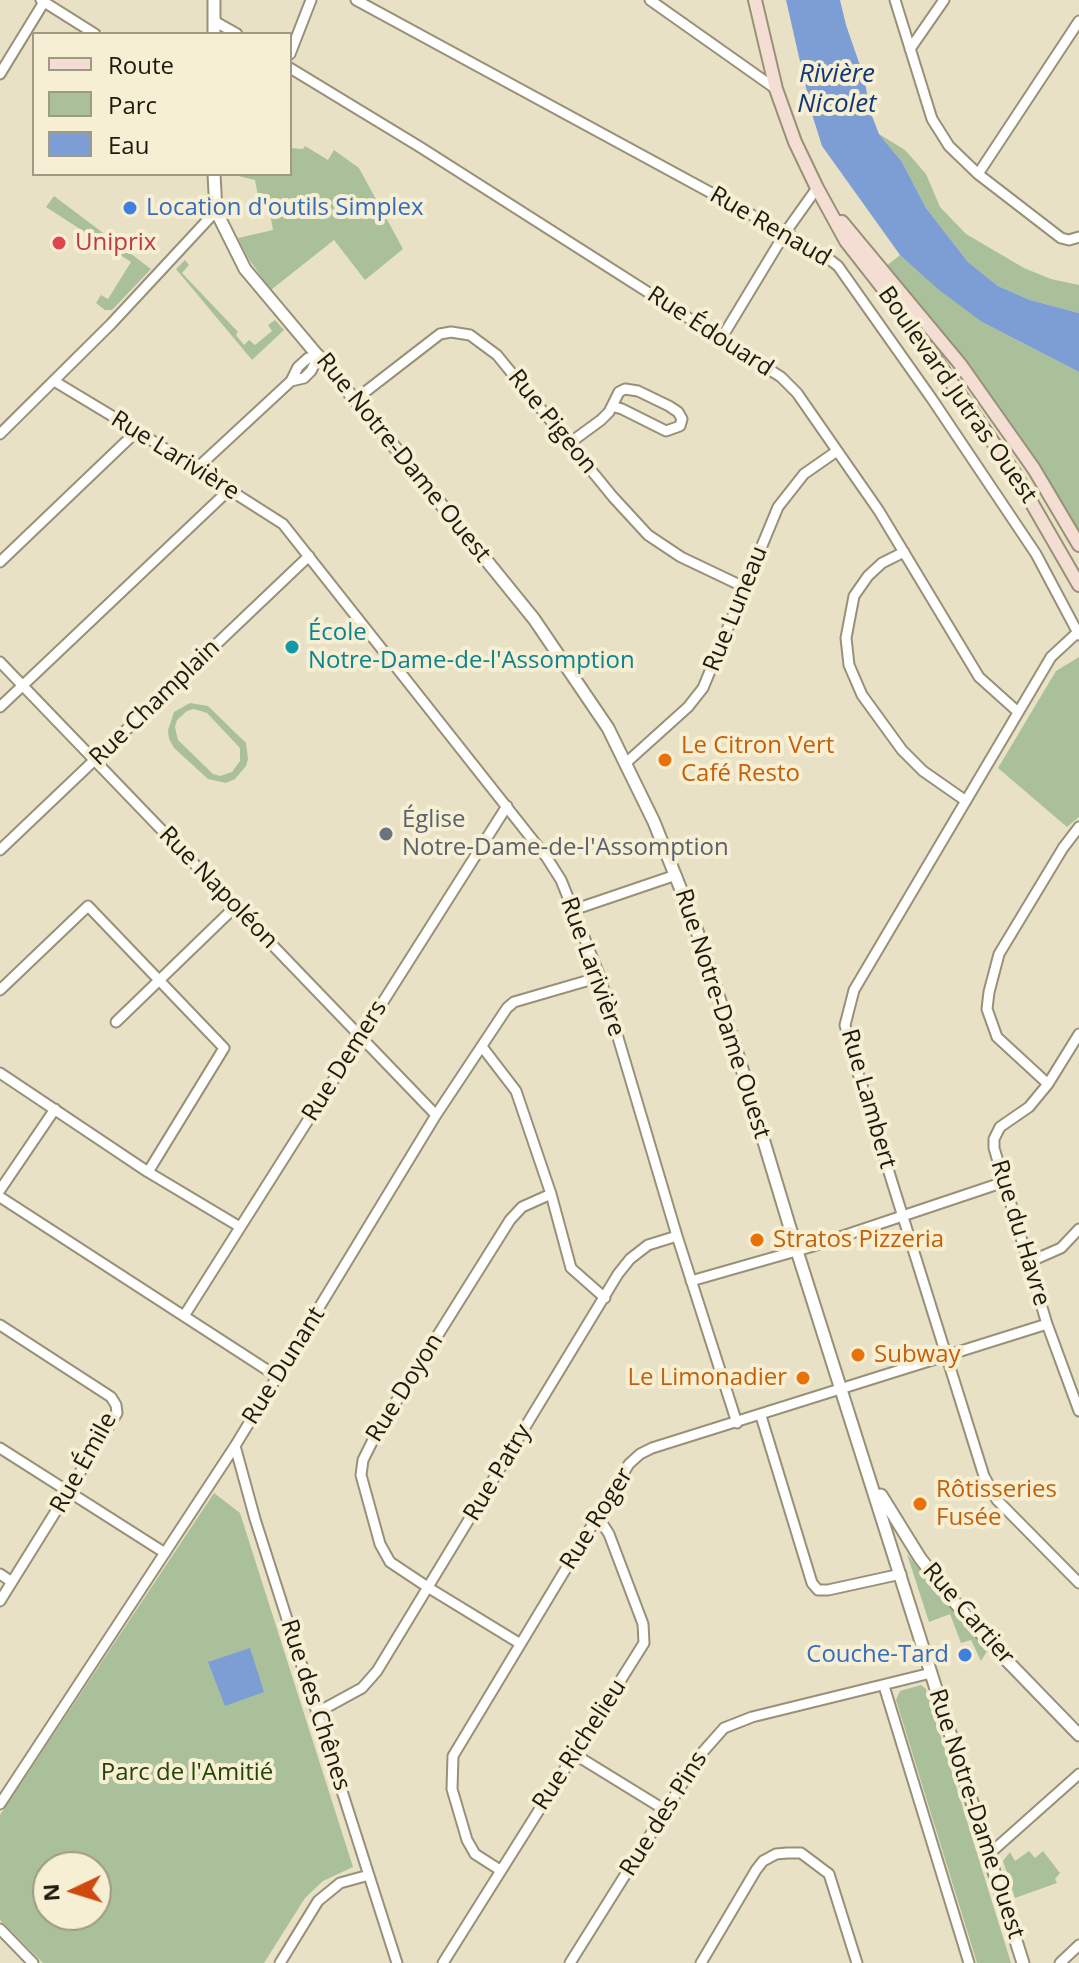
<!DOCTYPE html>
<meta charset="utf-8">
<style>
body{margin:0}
#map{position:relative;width:1079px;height:1963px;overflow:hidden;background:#e9e1c6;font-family:"Open Sans",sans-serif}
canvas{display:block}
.legend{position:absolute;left:32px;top:32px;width:260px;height:144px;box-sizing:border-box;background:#f6efd3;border:2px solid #9f9a85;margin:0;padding:10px 14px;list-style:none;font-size:24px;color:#1d1a10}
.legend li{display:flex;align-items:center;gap:16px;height:40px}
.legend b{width:40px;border:2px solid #9f9a85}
.north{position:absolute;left:32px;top:1851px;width:80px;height:80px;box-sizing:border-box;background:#f6efd3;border:2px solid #9f9a85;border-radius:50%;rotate:266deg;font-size:22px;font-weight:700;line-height:32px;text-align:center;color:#1d1a10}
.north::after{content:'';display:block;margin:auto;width:28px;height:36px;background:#ce480f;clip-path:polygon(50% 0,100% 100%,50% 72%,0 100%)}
</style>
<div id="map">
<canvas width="1079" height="1963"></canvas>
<ul class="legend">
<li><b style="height:10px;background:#f4ddd3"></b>Route</li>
<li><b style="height:22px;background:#a9c09b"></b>Parc</li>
<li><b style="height:22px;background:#7d9ed4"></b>Eau</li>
</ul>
<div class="north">N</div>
</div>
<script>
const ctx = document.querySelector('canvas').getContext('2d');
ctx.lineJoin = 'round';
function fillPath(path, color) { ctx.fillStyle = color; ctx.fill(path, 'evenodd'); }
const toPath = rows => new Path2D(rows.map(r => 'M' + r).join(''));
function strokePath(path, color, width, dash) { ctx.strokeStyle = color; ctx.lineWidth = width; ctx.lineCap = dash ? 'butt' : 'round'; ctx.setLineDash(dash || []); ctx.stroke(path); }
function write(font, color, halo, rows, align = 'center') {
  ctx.font = font + ' "Open Sans",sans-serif'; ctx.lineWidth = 8; ctx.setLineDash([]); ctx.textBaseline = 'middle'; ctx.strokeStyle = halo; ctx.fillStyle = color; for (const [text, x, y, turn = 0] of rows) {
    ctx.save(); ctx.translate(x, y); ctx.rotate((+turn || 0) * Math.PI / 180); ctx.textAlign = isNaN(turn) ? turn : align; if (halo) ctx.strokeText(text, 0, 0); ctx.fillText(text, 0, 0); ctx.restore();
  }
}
fillPath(toPath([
 [879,134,905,150,926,174,940,207,966,234,1024,268,1051,279,1079,285,1079,313,1030,300,998,286,968,262,926,208,902,162],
 [305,146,328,160,334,150,359,168,403,249,365,280,334,240,271,290,248,258,238,238,273,230,269,209,260,206,255,180,230,174,290,174,290,148,303,149],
 [54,196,151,269,112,310,105,310,96,303,101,295,108,299,131,262,46,207],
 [900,255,982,322,1079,372,1079,533,1009,422,946,337,885,267],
 [185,260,189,265,182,273,238,332,236,335,244,345,249,340,255,345,272,331,268,325,275,320,284,330,252,360,176,269],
 [1079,657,1079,817,1067,827,998,768,1056,671],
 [190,703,208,706,246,743,248,759,246,766,235,779,226,783,208,779,174,748,169,739,168,730,174,712],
 [194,709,207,713,240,748,240,761,232,772,220,776,213,774,178,740,175,727,177,720,187,711],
 [214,1493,240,1513,353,1867,323,1881,305,1898,264,1963,43,1963,0,1920,0,1815],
 [48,1867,96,1867,96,1915,48,1915],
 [907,1554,987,1651,981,1661,971,1640,961,1643,950,1614,929,1622],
 [921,1685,926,1689,1011,1963,977,1963,896,1700,900,1691],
 [1029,1851,1035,1858,1043,1851,1060,1873,1055,1879,1057,1883,1015,1898,1003,1861,1010,1852,1015,1861]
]), '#a9c09b');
fillPath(toPath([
 [786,0,840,0,846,25,864,77,870,111,879,134,902,162,926,208,968,262,998,286,1030,300,1079,313,1079,372,982,322,938,289,900,255,822,146,812,114],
 [250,1648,264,1692,225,1706,208,1662]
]), '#7d9ed4');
const minor = toPath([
 [41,0,95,34],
 [356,0,785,233,825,256,838,266,932,399,1036,554,1079,635],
 [650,0,776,89],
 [895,0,932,119,949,146,978,174,1061,238,1069,240,1079,237],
 [214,21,237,34],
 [910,49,944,0],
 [290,54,311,0],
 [290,68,420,147,781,377,797,393,879,511,979,677,1018,712],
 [0,74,44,2],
 [978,174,1079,21],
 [721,339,785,233,817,188],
 [54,381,137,431,283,524,547,858,561,880,600,977,677,1236,737,1423],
 [291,381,304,378,311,371,319,355],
 [356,399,440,334,451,332,470,335,497,355,613,497,648,535,681,557,744,587],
 [0,434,111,324,216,211],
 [571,442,601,420,609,412,619,392,625,389,638,391,669,406,678,412,682,419,680,426,666,431,622,409,612,406],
 [196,469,291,381,298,367,308,358,319,355],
 [904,552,882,563,868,576,854,596,846,638,849,665,862,695,902,750,923,771,966,801],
 [0,562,137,431],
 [1079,631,1051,657,854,990,845,1025,853,1057,984,1476,997,1500,1079,1583],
 [0,662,436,1115],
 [0,707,230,489],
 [627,762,688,707,703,688,778,507,804,474,837,451],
 [0,850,309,556],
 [573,910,676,875],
 [0,990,88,906,224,1048,148,1172],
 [116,1022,236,906],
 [1079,1034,1048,1084,1029,1107,1000,1127,994,1139,994,1148,1047,1324,1079,1411],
 [483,1048,516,1091,551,1194,571,1268,605,1298],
 [0,1073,148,1172,240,1227],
 [1048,1084,997,1037,987,1009,989,992,999,954,1063,848,1079,827],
 [0,1190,55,1109],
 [0,1197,278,1377],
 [1029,1262,1061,1248,1079,1229],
 [691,1281,810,1247,1004,1182],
 [184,1316,507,806],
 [0,1325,111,1397,116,1405,117,1413,0,1601],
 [761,1416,812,1583,818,1590,828,1590,901,1574],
 [235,1446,255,1519,397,1963],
 [0,1448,165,1553],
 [0,1574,12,1582],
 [519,1643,429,1588,390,1562,380,1544,361,1475,363,1460,377,1432,510,1220,522,1207,551,1194],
 [884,1686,969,1963],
 [318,1712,362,1688,377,1671,618,1274,630,1259,648,1245,677,1236],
 [574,1754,665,1810],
 [0,1804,235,1446,436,1115,507,1008,514,1002,600,977],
 [988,1855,1079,1774],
 [500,1870,475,1854,467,1840,452,1789,453,1756,629,1464,640,1454,652,1448,1047,1324],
 [0,1929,33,1963],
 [280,1963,318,1901,340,1883,369,1875],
 [443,1963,644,1643,643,1624,609,1534,598,1517],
 [570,1963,701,1754,724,1728,752,1717,931,1673],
 [701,1963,756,1870,763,1861,776,1854,787,1853,801,1853,829,1874,857,1963],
 [1060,1963,1079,1945]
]);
const tertiary = toPath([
 [214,34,214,0],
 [214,174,216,211,245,269,397,450,534,619,608,728,654,822,695,925,739,1059,797,1251,1023,1963],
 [881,1495,920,1558,952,1599,986,1639,1079,1735]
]);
const secondary = toPath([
 [755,0,776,89,795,142,817,188,846,241,911,324,1015,474,1079,585],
 [842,222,960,364,1034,469,1079,545]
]);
strokePath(minor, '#989178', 13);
strokePath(tertiary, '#989178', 15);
strokePath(secondary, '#989178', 16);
strokePath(minor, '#fff', 9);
strokePath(tertiary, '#fff', 11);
strokePath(secondary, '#f4ddd3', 12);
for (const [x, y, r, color] of [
 [130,208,8,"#3f7fe0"],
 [59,243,8,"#e0444e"],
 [292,647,8,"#0f9aa8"],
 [665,760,8,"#e8710a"],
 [386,834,8,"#6b7280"],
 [757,1240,8,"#e8710a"],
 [858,1355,8,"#e8710a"],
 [803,1378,8,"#e8710a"],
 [920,1504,8,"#e8710a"],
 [965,1655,8,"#3f7fe0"]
]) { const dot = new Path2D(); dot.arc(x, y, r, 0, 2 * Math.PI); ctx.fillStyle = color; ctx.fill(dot); strokePath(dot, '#f6efd3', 3); }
write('24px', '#366cbe', '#f6efd3', [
 ["Location d'outils Simplex",146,208],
 ["Couche-Tard",949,1655,"right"]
], 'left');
write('24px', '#1d1a10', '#f6efd3', [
 ["Rue Renaud",770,227,30],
 ["Rue Édouard",710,332,33],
 ["Boulevard Jutras Ouest",957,395,55],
 ["Rue Pigeon",552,422,51],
 ["Rue Larivière",175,456,32],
 ["Rue Notre-Dame Ouest",403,458,51],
 ["Rue Luneau",736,609,-68],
 ["Rue Champlain",155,703,-44],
 ["Rue Napoléon",218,888,46],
 ["Rue Larivière",592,967,70],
 ["Rue Notre-Dame Ouest",722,1014,72],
 ["Rue Demers",345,1061,-58],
 ["Rue Lambert",868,1099,74],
 ["Rue du Havre",1020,1233,73],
 ["Rue Dunant",284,1366,-58],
 ["Rue Doyon",405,1388,-58],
 ["Rue Émile",84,1463,-61],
 ["Rue Patry",498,1473,-59],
 ["Rue Roger",597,1519,-58],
 ["Rue Cartier",968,1614,49],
 ["Rue des Chênes",315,1705,72],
 ["Rue Richelieu",580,1745,-57],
 ["Rue des Pins",664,1814,-58],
 ["Rue Notre-Dame Ouest",976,1814,72]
]);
write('24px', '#be3a42', '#f6efd3', [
 ["Uniprix",75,243]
], 'left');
write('24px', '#0d838f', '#f6efd3', [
 ["École",308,633],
 ["Notre-Dame-de-l'Assomption",308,661]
], 'left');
write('24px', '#c56008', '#f6efd3', [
 ["Le Citron Vert",681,746],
 ["Café Resto",681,774],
 ["Stratos Pizzeria",773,1240],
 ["Subway",874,1355],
 ["Le Limonadier",787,1378,"right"],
 ["Rôtisseries",936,1490],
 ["Fusée",936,1518]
], 'left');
write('24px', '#5b616d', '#f6efd3', [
 ["Église",402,820],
 ["Notre-Dame-de-l'Assomption",402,848]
], 'left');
write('24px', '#254405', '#f6efd3', [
 ["Parc de l'Amitié",187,1773]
]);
write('italic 26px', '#123878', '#f6efd3', [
 ["Rivière",837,75],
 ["Nicolet",837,105]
]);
</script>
